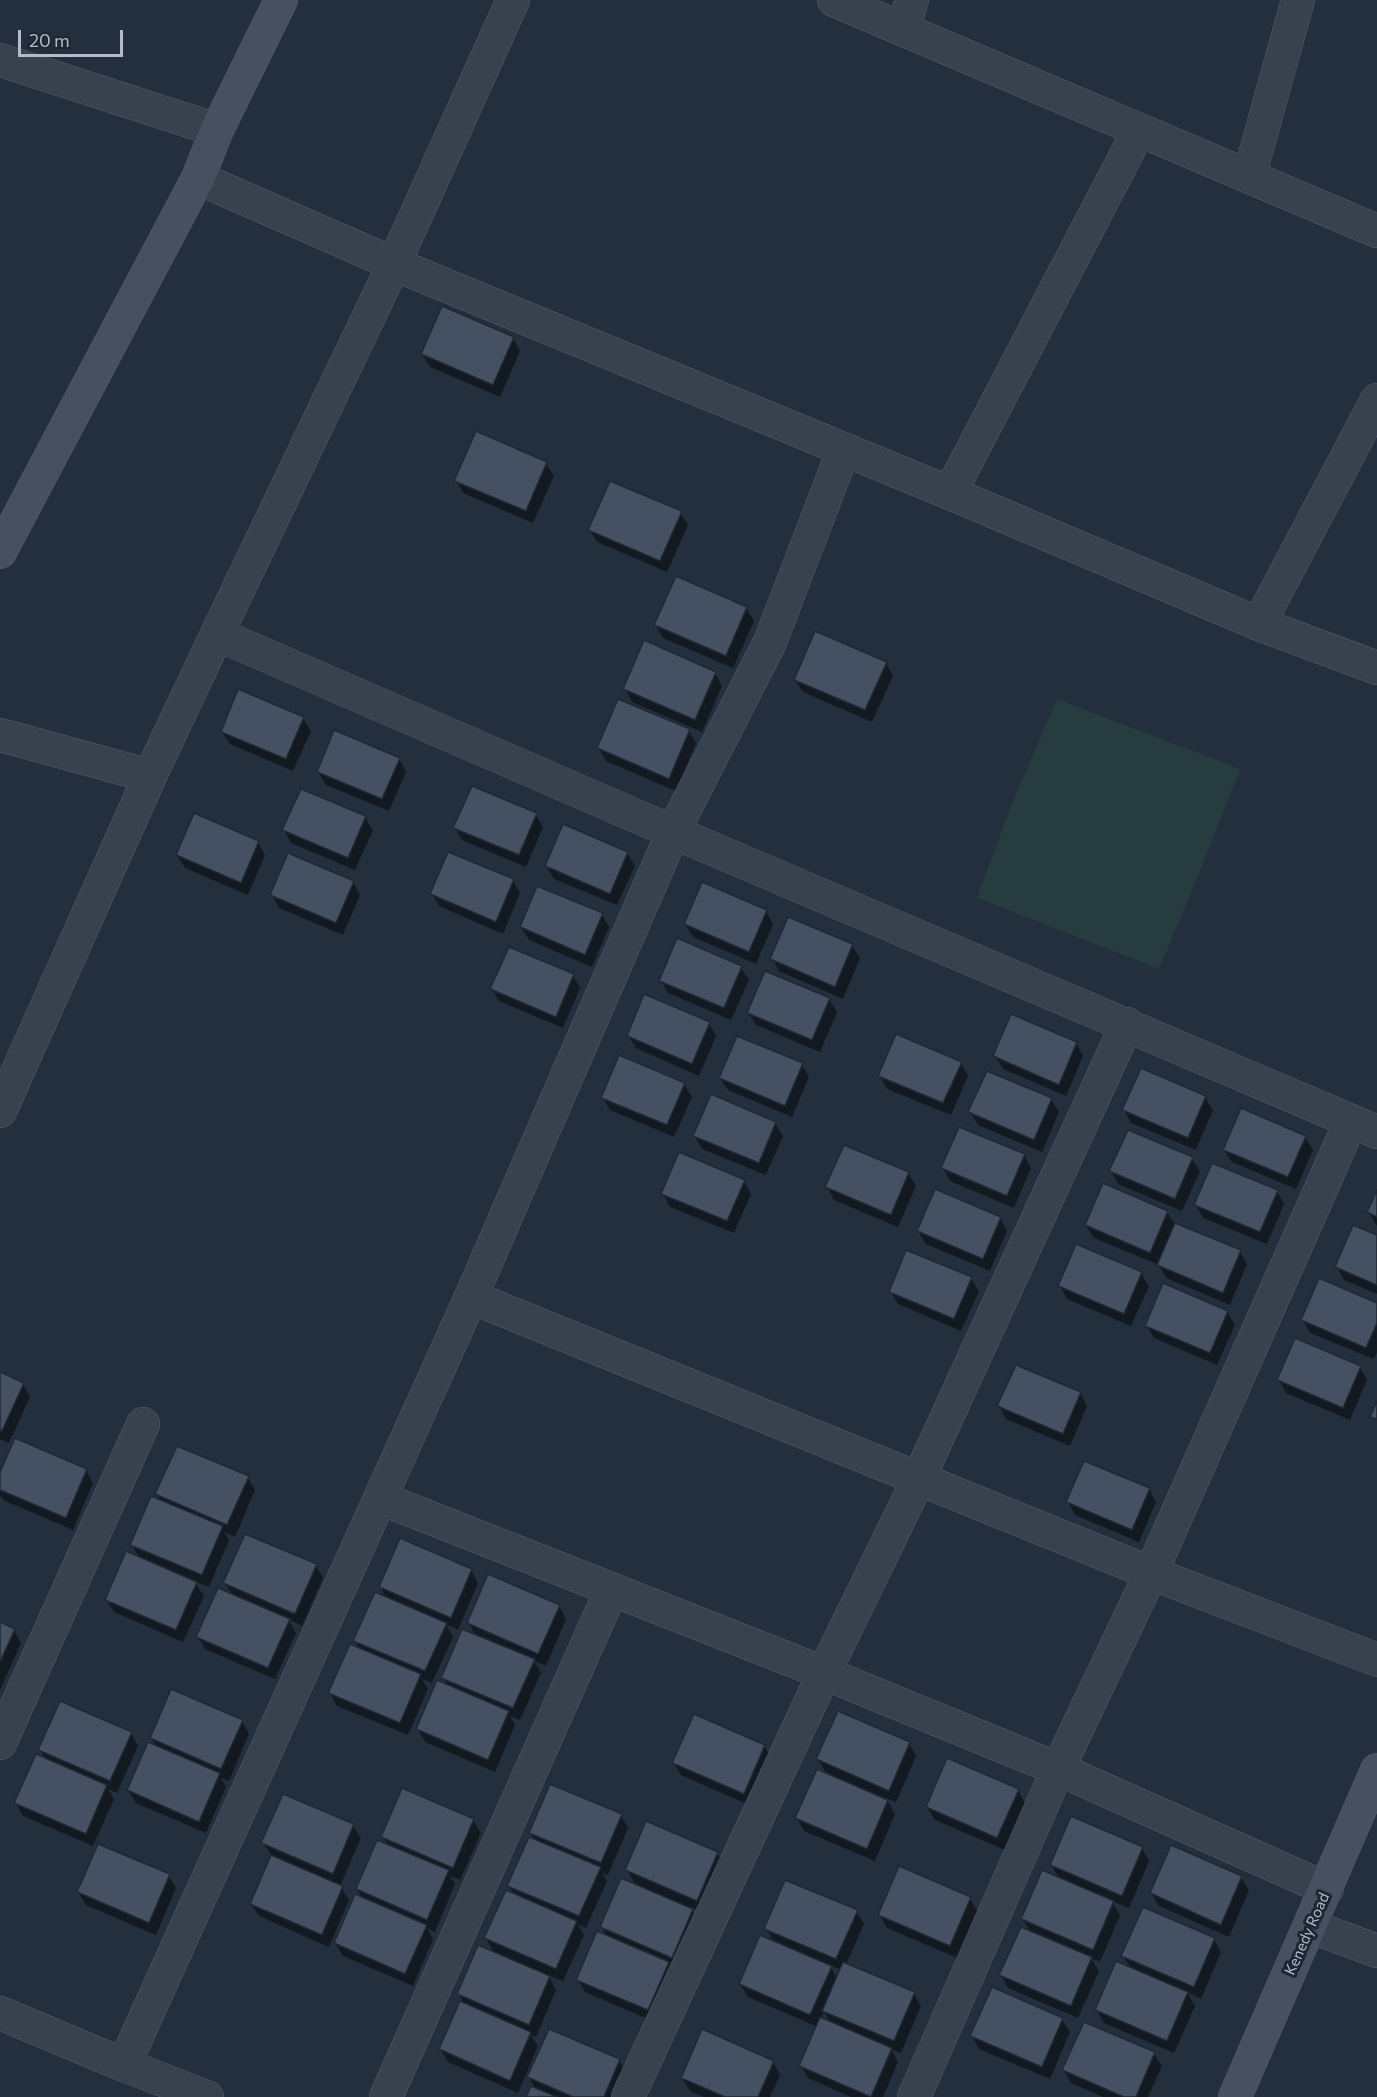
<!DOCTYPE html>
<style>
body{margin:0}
#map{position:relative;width:1377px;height:2097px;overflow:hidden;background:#242f3e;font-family:Commissioner,sans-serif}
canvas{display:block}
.scale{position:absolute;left:18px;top:30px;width:105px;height:27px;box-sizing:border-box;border:3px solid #b4bcc9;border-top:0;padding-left:8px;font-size:18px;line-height:21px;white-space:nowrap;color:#b4bcc9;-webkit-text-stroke:4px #1d2633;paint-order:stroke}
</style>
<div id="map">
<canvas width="1377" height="2097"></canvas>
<div class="scale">20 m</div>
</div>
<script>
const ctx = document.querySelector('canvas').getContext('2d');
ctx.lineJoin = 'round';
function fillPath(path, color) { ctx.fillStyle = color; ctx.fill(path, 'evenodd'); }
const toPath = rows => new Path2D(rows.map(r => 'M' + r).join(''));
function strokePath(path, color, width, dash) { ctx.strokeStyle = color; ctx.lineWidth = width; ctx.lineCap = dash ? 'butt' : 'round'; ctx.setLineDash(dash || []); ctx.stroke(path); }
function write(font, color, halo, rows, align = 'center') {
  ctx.font = font + ' Commissioner,sans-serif'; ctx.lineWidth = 6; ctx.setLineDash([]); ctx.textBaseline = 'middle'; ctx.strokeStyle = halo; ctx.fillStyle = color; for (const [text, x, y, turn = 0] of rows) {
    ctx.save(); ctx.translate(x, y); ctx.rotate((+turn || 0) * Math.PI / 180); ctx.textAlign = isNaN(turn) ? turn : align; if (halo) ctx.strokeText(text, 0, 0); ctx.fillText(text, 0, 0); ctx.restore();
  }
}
fillPath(toPath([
 [1057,699,1240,769,1201,869,1159,969,977,898,1013,801]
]), '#263c3f');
fillPath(toPath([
 [513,338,520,351,500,397,430,367,422,354],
 [546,463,554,476,533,523,463,493,456,480],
 [680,513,688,525,667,572,597,542,590,530],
 [746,608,754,621,733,668,663,638,656,625],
 [886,663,893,676,872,722,803,692,795,680],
 [715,673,722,686,702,732,632,702,625,689],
 [303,718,311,731,293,771,230,744,222,732],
 [689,731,696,743,676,791,606,761,599,748],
 [399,759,406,772,389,811,326,785,318,772],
 [536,815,543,827,526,867,462,840,455,827],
 [365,817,373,830,355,870,291,843,284,830],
 [258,842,265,855,248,895,185,868,177,855],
 [627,853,635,866,617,905,554,879,546,866],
 [513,881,520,893,503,934,439,906,432,894],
 [353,882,360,895,343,935,279,908,272,895],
 [766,911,773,924,756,964,693,937,685,924],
 [602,914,609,927,592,967,529,940,521,927],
 [789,919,852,946,860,958,843,999,779,971,772,958],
 [741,968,749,980,731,1020,668,993,661,981],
 [573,976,580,988,563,1028,499,1001,492,989],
 [829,999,837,1012,820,1052,756,1025,748,1012],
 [709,1023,716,1036,699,1076,636,1048,628,1036],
 [1076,1043,1083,1056,1066,1096,1003,1069,995,1056],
 [961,1063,968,1076,951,1115,887,1089,880,1076],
 [801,1064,809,1077,792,1117,728,1090,720,1078],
 [684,1084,692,1097,674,1137,610,1110,603,1098],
 [1205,1097,1213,1110,1196,1150,1131,1123,1124,1110],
 [1051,1099,1059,1112,1042,1152,978,1125,970,1112],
 [775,1123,783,1136,766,1175,702,1149,695,1136],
 [1128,1132,1192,1159,1200,1171,1182,1211,1118,1184,1111,1171],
 [1305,1137,1313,1150,1296,1189,1232,1162,1224,1150],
 [1024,1155,1031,1168,1014,1208,950,1181,943,1168],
 [908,1173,916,1186,898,1227,834,1200,827,1187],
 [744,1181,751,1194,734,1233,670,1207,663,1194],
 [1277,1191,1284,1204,1267,1244,1203,1218,1196,1205],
 [1377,1194,1377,1226,1369,1212],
 [1167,1212,1175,1225,1240,1252,1247,1264,1230,1305,1166,1278,1159,1265,1094,1238,1086,1225],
 [1000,1218,1007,1231,990,1271,926,1244,918,1231],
 [1377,1237,1377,1294,1344,1280,1337,1267],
 [907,1252,971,1279,979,1291,961,1331,898,1304,891,1292],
 [1141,1273,1149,1286,1131,1326,1067,1299,1060,1286],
 [1377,1304,1377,1352,1374,1359,1310,1333,1303,1320],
 [1227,1312,1235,1325,1217,1365,1154,1338,1146,1325],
 [1360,1367,1367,1380,1350,1420,1286,1393,1279,1380],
 [0,1374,23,1384,30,1397,9,1443,0,1439],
 [1080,1393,1087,1406,1070,1446,1006,1419,999,1406],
 [86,1470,93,1483,73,1530,3,1500,0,1495,0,1476],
 [248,1478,255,1490,235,1537,224,1532,229,1540,209,1587,195,1582,204,1596,183,1642,114,1612,106,1599,140,1559,132,1545,161,1502,157,1494],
 [1149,1489,1156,1502,1139,1542,1075,1515,1068,1502],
 [316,1566,323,1578,302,1626,288,1619,296,1633,275,1679,205,1649,198,1637,233,1596,225,1583],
 [471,1570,478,1583,458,1630,446,1624,453,1637,432,1683,422,1679,428,1689,408,1735,337,1706,330,1693,360,1650,355,1641,387,1599,380,1587],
 [559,1606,566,1619,546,1666,534,1661,541,1673,520,1720,510,1716,515,1725,495,1772,425,1742,418,1729,449,1687,443,1677,476,1636,468,1623],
 [0,1624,14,1630,21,1643,0,1690],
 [242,1721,249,1734,229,1781,221,1778,226,1787,206,1833,136,1803,128,1790,157,1747,151,1738],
 [131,1733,138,1746,117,1793,108,1789,114,1799,93,1846,23,1816,16,1803,46,1761,40,1750],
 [909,1743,916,1756,896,1802,886,1798,895,1814,875,1861,804,1831,797,1818,827,1775,818,1759],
 [764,1746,772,1759,751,1806,681,1775,674,1763],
 [1018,1790,1025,1803,1005,1850,935,1820,927,1807],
 [621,1816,628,1828,608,1875,602,1873,607,1881,586,1928,578,1925,584,1935,563,1981,548,1975,556,1990,536,2037,531,2035,538,2046,518,2093,448,2062,440,2049,465,2005,458,1993,494,1953,486,1938,515,1895,509,1886,535,1841,531,1833],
 [473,1820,481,1833,460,1880,450,1876,455,1884,435,1932,427,1928,433,1939,413,1986,343,1956,335,1943,363,1899,357,1889,388,1846,383,1837],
 [353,1826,361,1838,340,1886,349,1900,329,1947,259,1916,251,1904,272,1856,263,1843],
 [1142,1848,1149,1861,1129,1908,1112,1901,1120,1915,1100,1962,1091,1958,1099,1971,1078,2018,1008,1988,1001,1975,1031,1933,1023,1919,1060,1879,1051,1865],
 [717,1853,725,1866,704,1913,690,1907,700,1923,679,1970,670,1966,675,1976,655,2022,585,1992,578,1980,607,1937,602,1927,636,1886,627,1870],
 [169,1876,176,1888,156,1935,86,1905,78,1892],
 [1241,1877,1249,1890,1229,1937,1159,1906,1151,1893],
 [970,1899,977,1911,957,1958,887,1928,880,1915],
 [856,1911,864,1924,846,1964,914,1994,921,2006,901,2053,891,2049,898,2062,883,2097,851,2097,808,2078,801,2066,818,2027,748,1997,740,1984,774,1943,766,1928],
 [830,1965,841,1970,837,1979],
 [824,2012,831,2024,821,2019],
 [1214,1939,1221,1952,1201,1999,1187,1992,1195,2006,1174,2053,1104,2023,1097,2010,1131,1969,1123,1955],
 [1062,2019,1070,2032,1050,2079,979,2049,972,2036],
 [1154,2054,1162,2066,1148,2097,1103,2097,1071,2083,1064,2070],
 [619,2061,627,2073,616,2097,528,2097,536,2090,529,2077],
 [773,2062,780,2075,770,2097,704,2097,690,2091,682,2078]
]), '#0007');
const building = toPath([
 [442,306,514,337,493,385,421,354,442,306],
 [476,431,547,462,526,511,454,481,476,431],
 [610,481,682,511,660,561,588,530,610,481],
 [676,576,747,607,726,656,654,625,676,576],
 [815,631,887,662,865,710,794,680,815,631],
 [644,640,716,672,695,720,623,689,644,640],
 [238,689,304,717,286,759,221,732,238,689],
 [618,699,690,729,669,779,597,748,618,699],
 [334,730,400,758,382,799,317,772,334,730],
 [472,786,537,813,519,855,453,828,472,786],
 [301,789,366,816,348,858,282,830,301,789],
 [194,813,259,841,241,883,176,855,194,813],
 [563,824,628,852,610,894,545,866,563,824],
 [448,852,514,879,496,922,430,894,448,852],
 [288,853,354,881,336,923,270,895,288,853],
 [702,882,767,910,749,952,684,924,702,882],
 [537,886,603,913,585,955,520,927,537,886],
 [788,917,853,944,835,987,770,959,788,917],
 [677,938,742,966,724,1008,659,981,677,938],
 [509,947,574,974,556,1017,490,989,509,947],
 [765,971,830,998,812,1040,747,1013,765,971],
 [644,994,710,1022,692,1064,627,1036,644,994],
 [1011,1014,1077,1042,1059,1085,993,1056,1011,1014],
 [896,1034,962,1062,943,1103,878,1076,896,1034],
 [737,1036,803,1063,785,1106,719,1078,737,1036],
 [619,1055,685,1083,667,1125,601,1098,619,1055],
 [1141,1068,1206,1096,1188,1138,1122,1110,1141,1068],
 [987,1071,1052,1098,1034,1140,968,1112,987,1071],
 [711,1094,776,1122,759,1163,693,1136,711,1094],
 [1241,1108,1306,1136,1288,1177,1223,1150,1241,1108],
 [959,1127,1025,1154,1007,1196,941,1168,959,1127],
 [1128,1130,1193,1157,1175,1199,1109,1171,1128,1130],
 [844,1145,909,1172,891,1215,825,1187,844,1145],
 [679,1152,745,1180,727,1221,661,1194,679,1152],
 [1212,1163,1278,1190,1260,1232,1194,1205,1212,1163],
 [1103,1183,1168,1211,1150,1253,1085,1225,1103,1183],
 [935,1189,1001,1217,983,1259,917,1231,935,1189],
 [1377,1190,1377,1217,1367,1212,1377,1190],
 [1175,1223,1241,1250,1223,1293,1157,1265,1175,1223],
 [1353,1225,1377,1235,1377,1285,1335,1267,1353,1225],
 [1076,1244,1142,1272,1124,1314,1058,1286,1076,1244],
 [906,1250,972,1277,954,1319,889,1292,906,1250],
 [1319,1278,1377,1303,1377,1323,1366,1348,1301,1320,1319,1278],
 [1163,1283,1228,1311,1210,1353,1145,1326,1163,1283],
 [1295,1338,1361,1366,1343,1408,1277,1380,1295,1338],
 [1016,1365,1081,1392,1063,1434,997,1406,1016,1365],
 [0,1372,24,1383,2,1431,0,1430,0,1372],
 [1377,1401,1377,1419,1370,1417,1377,1401],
 [15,1438,87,1469,66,1518,0,1490,0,1472,15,1438],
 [177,1446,249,1476,227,1525,155,1494,177,1446],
 [1084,1461,1150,1488,1132,1530,1066,1502,1084,1461],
 [151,1496,223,1526,202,1575,130,1545,151,1496],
 [245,1534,317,1564,295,1614,223,1583,245,1534],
 [400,1538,472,1569,451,1618,379,1587,400,1538],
 [126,1551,197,1582,176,1630,105,1600,126,1551],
 [488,1574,560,1605,538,1654,467,1623,488,1574],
 [218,1588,290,1619,268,1668,196,1637,218,1588],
 [375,1592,447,1623,425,1671,353,1641,375,1592],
 [0,1622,15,1629,0,1662,0,1622],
 [462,1629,535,1659,513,1708,441,1678,462,1629],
 [350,1644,421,1674,400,1723,328,1693,350,1644],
 [437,1680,509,1711,488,1760,416,1729,437,1680],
 [171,1689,243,1720,221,1769,150,1738,171,1689],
 [60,1701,132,1732,110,1781,38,1750,60,1701],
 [838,1711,910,1742,889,1791,816,1759,838,1711],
 [694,1714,765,1745,744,1794,672,1763,694,1714],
 [148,1742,220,1773,199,1822,127,1790,148,1742],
 [36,1754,107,1785,86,1834,14,1803,36,1754],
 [947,1758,1019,1789,997,1838,926,1807,947,1758],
 [817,1769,888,1800,867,1849,795,1818,817,1769],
 [550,1784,622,1814,601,1863,529,1833,550,1784],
 [402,1788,474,1819,453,1868,381,1837,402,1788],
 [283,1794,354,1824,333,1874,261,1843,283,1794],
 [1071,1816,1143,1847,1122,1896,1050,1865,1071,1816],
 [646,1821,718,1852,697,1901,625,1870,646,1821],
 [529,1837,601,1867,579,1916,507,1886,529,1837],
 [377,1840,449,1870,427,1920,356,1889,377,1840],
 [98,1844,170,1874,149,1923,77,1892,98,1844],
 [1171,1845,1242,1876,1221,1925,1150,1893,1171,1845],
 [271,1855,343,1886,322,1935,250,1904,271,1855],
 [899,1866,971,1897,950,1946,878,1915,899,1866],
 [1042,1870,1114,1901,1093,1950,1021,1919,1042,1870],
 [621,1878,693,1909,672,1958,600,1927,621,1878],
 [785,1880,858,1910,836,1959,764,1929,785,1880],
 [506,1890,577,1921,556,1969,484,1938,506,1890],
 [355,1894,427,1925,405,1974,334,1943,355,1894],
 [1143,1907,1215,1938,1194,1987,1121,1956,1143,1907],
 [1021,1927,1092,1957,1071,2006,999,1975,1021,1927],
 [597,1931,669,1962,648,2010,576,1980,597,1931],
 [760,1935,832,1966,810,2015,739,1984,760,1935],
 [478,1945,550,1976,529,2025,457,1994,478,1945],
 [1116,1961,1188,1992,1167,2041,1095,2010,1116,1961],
 [843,1962,915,1992,894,2041,822,2011,843,1962],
 [992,1987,1063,2018,1042,2067,970,2036,992,1987],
 [460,2001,531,2032,510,2081,439,2049,460,2001],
 [820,2017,892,2048,871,2097,799,2066,820,2017],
 [1084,2022,1155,2052,1136,2097,1124,2097,1062,2070,1084,2022],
 [549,2029,620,2059,604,2097,573,2097,527,2077,549,2029],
 [702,2029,774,2061,758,2097,725,2097,681,2078,702,2029],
 [531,2086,557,2097,526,2097,531,2086]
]);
fillPath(building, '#455162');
strokePath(building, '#1f2835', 1.5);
const street = toPath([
 [513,0,394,264,950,493,1259,624,1377,668],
 [834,0,1377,231],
 [903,29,912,0],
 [0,60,217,130],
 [1249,177,1298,0],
 [198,178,394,264,217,634],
 [950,493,1139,130],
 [1259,624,1377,400],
 [0,735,150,776],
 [0,1111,150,776,217,634,673,832,1377,1132],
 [471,1297,1151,1573,1377,1660],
 [380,1498,824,1673,1058,1769,1327,1889],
 [0,1743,143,1424],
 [1310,1926,1377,1951],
 [0,2013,124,2065,207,2097],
 [124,2065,471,1297,673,832,770,642,844,449],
 [386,2097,611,1591],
 [628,2097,824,1673,919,1478,1127,1024],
 [914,2097,1058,1769,1151,1573,1351,1121]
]);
const secondary = toPath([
 [0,552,198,178,217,130,281,0],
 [1235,2097,1377,1770]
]);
strokePath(street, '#565f6c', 34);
strokePath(secondary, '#565f6c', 34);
strokePath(street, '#38414e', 33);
strokePath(secondary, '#465061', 33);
write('15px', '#b4bcc9', '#1d2633', [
 ["Kenedy Road",1307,1934,-66]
]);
</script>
